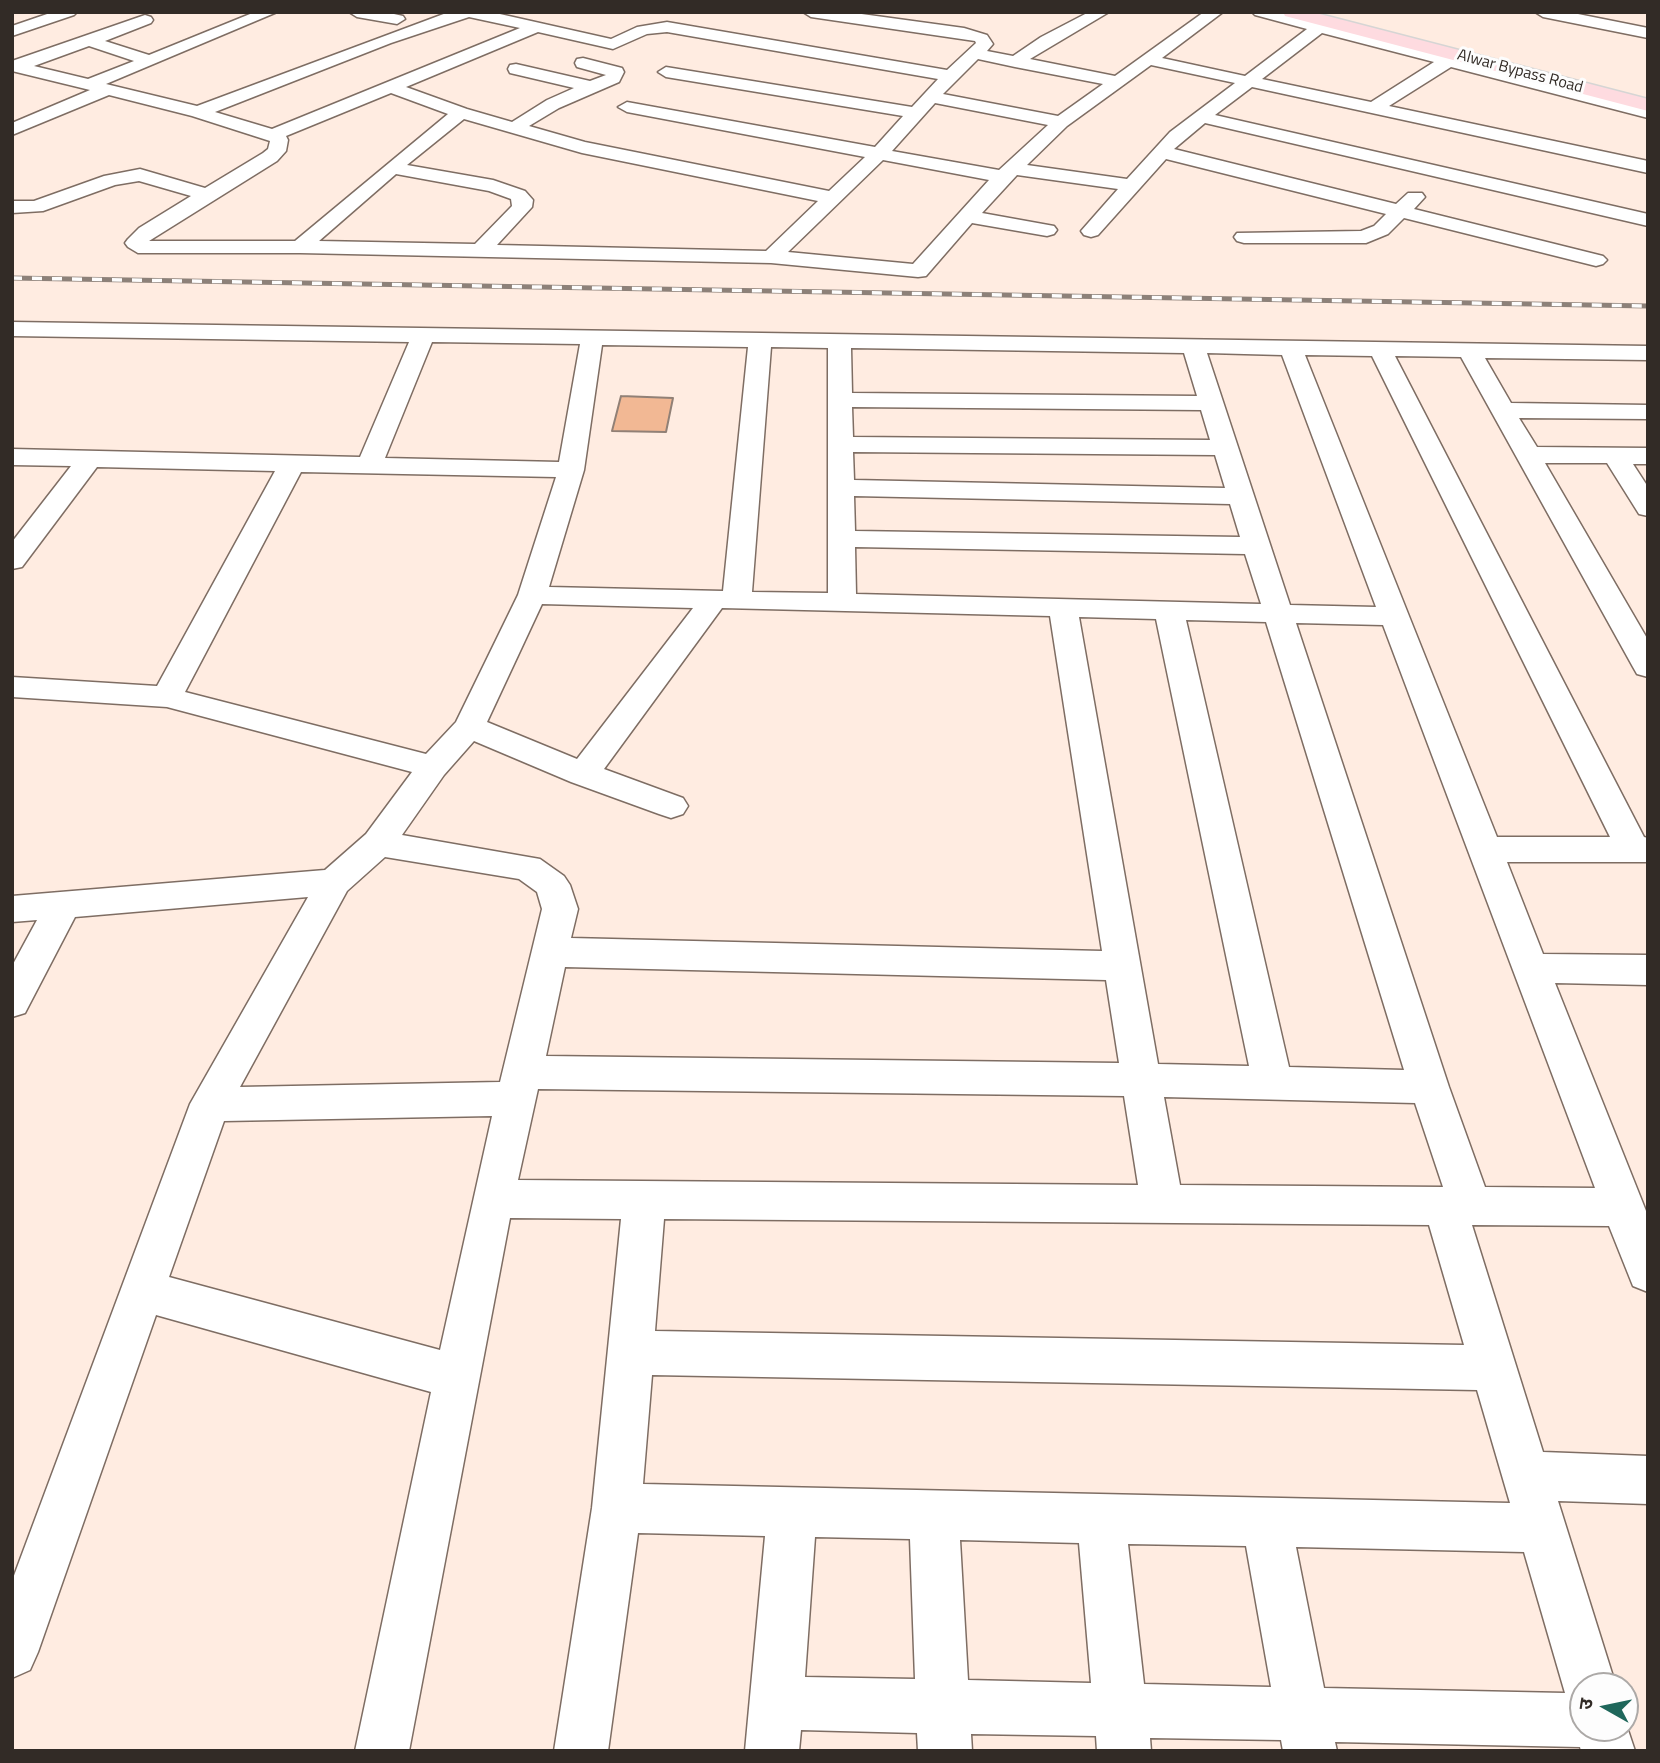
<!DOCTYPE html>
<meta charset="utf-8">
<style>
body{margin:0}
#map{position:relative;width:1660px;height:1763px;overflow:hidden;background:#ffece1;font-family:"Titillium Web","Noto Sans Devanagari",sans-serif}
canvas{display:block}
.frame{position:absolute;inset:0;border:14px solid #322b26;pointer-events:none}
.north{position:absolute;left:1569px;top:1672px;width:70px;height:70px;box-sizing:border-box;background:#fdfdfd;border:2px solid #aca9a7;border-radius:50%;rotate:279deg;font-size:19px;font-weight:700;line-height:28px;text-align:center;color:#322b26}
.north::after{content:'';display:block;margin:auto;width:24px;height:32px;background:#1f675b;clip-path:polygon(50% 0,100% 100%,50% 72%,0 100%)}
</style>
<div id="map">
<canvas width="1660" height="1763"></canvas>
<div class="frame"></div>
<div class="north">उ</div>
</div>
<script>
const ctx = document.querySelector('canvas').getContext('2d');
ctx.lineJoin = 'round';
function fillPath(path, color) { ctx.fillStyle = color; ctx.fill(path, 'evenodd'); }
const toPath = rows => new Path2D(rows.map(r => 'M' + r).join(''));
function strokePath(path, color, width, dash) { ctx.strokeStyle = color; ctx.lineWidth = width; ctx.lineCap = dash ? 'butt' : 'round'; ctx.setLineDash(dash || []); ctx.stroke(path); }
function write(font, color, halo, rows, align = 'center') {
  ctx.font = font + ' "Titillium Web",sans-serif'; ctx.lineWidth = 6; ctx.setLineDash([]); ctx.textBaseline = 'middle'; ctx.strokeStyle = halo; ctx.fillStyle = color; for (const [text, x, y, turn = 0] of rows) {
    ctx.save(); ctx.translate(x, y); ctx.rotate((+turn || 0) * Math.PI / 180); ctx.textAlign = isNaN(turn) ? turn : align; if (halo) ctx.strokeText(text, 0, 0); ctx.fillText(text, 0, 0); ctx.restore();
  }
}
const building = toPath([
 [621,396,673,398,666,432,612,431,621,396]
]);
fillPath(building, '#f2b894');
strokePath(building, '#918076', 2);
const minor = toPath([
 [53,12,77,12,74,15,12,36,12,26,53,12],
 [255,12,277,12,106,84,197,106,449,12,491,12,611,39,637,27,667,22,947,70,976,43,975,41,811,17,803,12,847,12,964,28,987,35,993,44,987,51,1013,56,1041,37,1089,12,1109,12,1030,59,1115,76,1204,12,1223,12,1162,58,1245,76,1307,29,1255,15,1252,12,1279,12,1648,108,1648,118,1451,67,1389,106,1648,161,1648,173,1252,87,1215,115,1648,214,1648,226,1205,123,1174,149,1396,204,1408,193,1422,193,1425,197,1414,209,1603,256,1607,260,1603,264,1596,266,1404,218,1388,234,1366,243,1244,243,1237,241,1234,237,1237,233,1361,231,1374,226,1386,214,1166,159,1098,235,1091,237,1084,235,1081,231,1118,189,1017,175,982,213,1054,226,1057,230,1054,234,1047,236,972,223,926,276,918,277,771,263,300,253,138,253,128,247,125,243,128,239,139,228,191,196,139,181,115,185,43,211,12,213,12,201,34,201,104,176,140,169,205,188,263,153,268,149,270,141,192,116,109,95,12,135,12,123,90,90,12,71,12,61,145,15,151,17,153,20,151,23,105,41,149,55,255,12],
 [469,17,520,28,272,129,215,112,391,43,469,17],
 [538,32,613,49,647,34,667,32,938,79,912,107,666,67,658,72,666,77,903,116,875,147,627,102,618,107,627,112,865,157,829,191,585,142,529,126,559,108,619,82,624,72,622,68,583,58,577,59,575,63,577,67,606,75,590,81,516,64,510,65,508,69,510,73,574,88,547,100,512,122,467,109,406,87,538,32],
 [1322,33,1434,62,1371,102,1262,79,1322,33],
 [89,46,134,61,88,79,34,66,89,46],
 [978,59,1015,67,1103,84,1058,116,943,94,978,59],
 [1151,65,1235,83,1170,132,1127,179,1027,165,1067,126,1151,65],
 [391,93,448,114,295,241,149,241,277,161,286,151,288,140,286,136,391,93],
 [935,103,1048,125,999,170,892,151,935,103],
 [464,119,582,153,818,201,766,251,497,245,532,207,533,200,525,191,493,180,407,165,464,119],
 [883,160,989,180,913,264,788,252,883,160],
 [396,174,489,191,511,199,512,206,475,244,319,241,396,174],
 [349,12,385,12,403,16,405,19,397,24,357,17,349,12],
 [1535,12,1568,12,1648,28,1648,38,1543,17,1535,12],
 [12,322,1648,346,1648,360,1485,358,1511,403,1648,405,1648,419,1519,418,1537,447,1648,448,1648,464,1633,464,1648,487,1648,516,1639,514,1607,463,1545,463,1648,640,1648,677,1637,674,1633,667,1461,357,1395,356,1644,837,1648,838,1648,862,1507,862,1543,954,1648,955,1648,985,1555,983,1648,1216,1648,1292,1633,1286,1609,1226,1472,1225,1543,1452,1648,1456,1648,1504,1558,1501,1616,1686,1583,1686,1583,1728,1625,1728,1625,1721,1635,1751,1581,1751,1580,1747,1335,1742,1337,1751,1283,1751,1281,1740,1150,1738,1151,1751,1097,1751,1096,1736,971,1734,972,1751,918,1751,917,1733,801,1730,799,1751,745,1751,765,1536,638,1533,608,1751,554,1751,592,1508,621,1219,510,1218,409,1751,355,1751,431,1392,156,1315,38,1652,30,1670,12,1678,12,1581,190,1104,308,897,75,917,25,1013,12,1017,12,966,37,920,12,922,12,896,325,870,366,834,412,772,167,707,12,697,12,677,157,686,275,471,97,467,22,567,12,569,12,542,71,466,12,465,12,449,360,457,409,342,12,336,12,322],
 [432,342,580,344,559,462,385,458,432,342],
 [602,345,748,347,723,591,549,587,584,470,602,345],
 [771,347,828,348,828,593,752,592,771,347],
 [851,348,1184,353,1197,396,852,393,851,348],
 [1207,353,1282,355,1376,607,1290,605,1207,353],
 [1305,355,1372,356,1610,837,1497,837,1305,355],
 [852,407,1201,410,1210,440,853,437,852,407],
 [853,452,1215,455,1225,488,854,480,853,452],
 [301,472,556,477,518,595,456,722,426,754,185,692,301,472],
 [854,496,1230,504,1240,537,855,531,854,496],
 [855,547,1245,554,1261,604,856,594,855,547],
 [542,604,693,608,577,759,487,722,542,604],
 [722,608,1050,616,1102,951,571,938,578,909,570,885,564,876,540,859,402,835,444,775,474,741,571,782,659,814,671,818,683,814,688,806,683,798,604,769,722,608],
 [1079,617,1156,619,1249,1066,1158,1064,1079,617],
 [1186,620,1266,622,1404,1070,1289,1067,1186,620],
 [1296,623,1383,625,1595,1188,1485,1187,1449,1087,1296,623],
 [385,857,519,879,537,892,542,909,500,1082,240,1087,347,891,385,857],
 [565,967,1106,980,1119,1063,546,1056,565,967],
 [538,1089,1124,1096,1138,1185,518,1180,538,1089],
 [1164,1097,1415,1103,1443,1187,1180,1185,1164,1097],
 [492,1116,440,1350,169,1277,224,1121,492,1116],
 [664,1219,1429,1225,1464,1345,655,1331,664,1219],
 [652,1375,1477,1390,1510,1503,643,1484,652,1375],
 [815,1537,910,1539,915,1679,805,1677,815,1537],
 [960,1540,1079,1543,1091,1683,968,1680,960,1540],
 [1128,1544,1246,1546,1271,1687,1144,1684,1128,1544],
 [1296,1547,1524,1552,1565,1693,1324,1688,1296,1547]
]);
const primary = toPath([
 [1283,12,1312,12,1648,99,1648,111,1285,16,1283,12]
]);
strokePath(minor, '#7e6d63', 3);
strokePath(primary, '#d6d5d4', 3);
fillPath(minor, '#fff');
fillPath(primary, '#fedbe0');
const rail = toPath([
 [12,278,1648,306]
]);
strokePath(rail, '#8d8179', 5);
strokePath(rail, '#fdfdfd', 3.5, [10]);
write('16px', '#322b26', '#fdfdfd', [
 ["Alwar Bypass Road",1520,72,15]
]);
</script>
